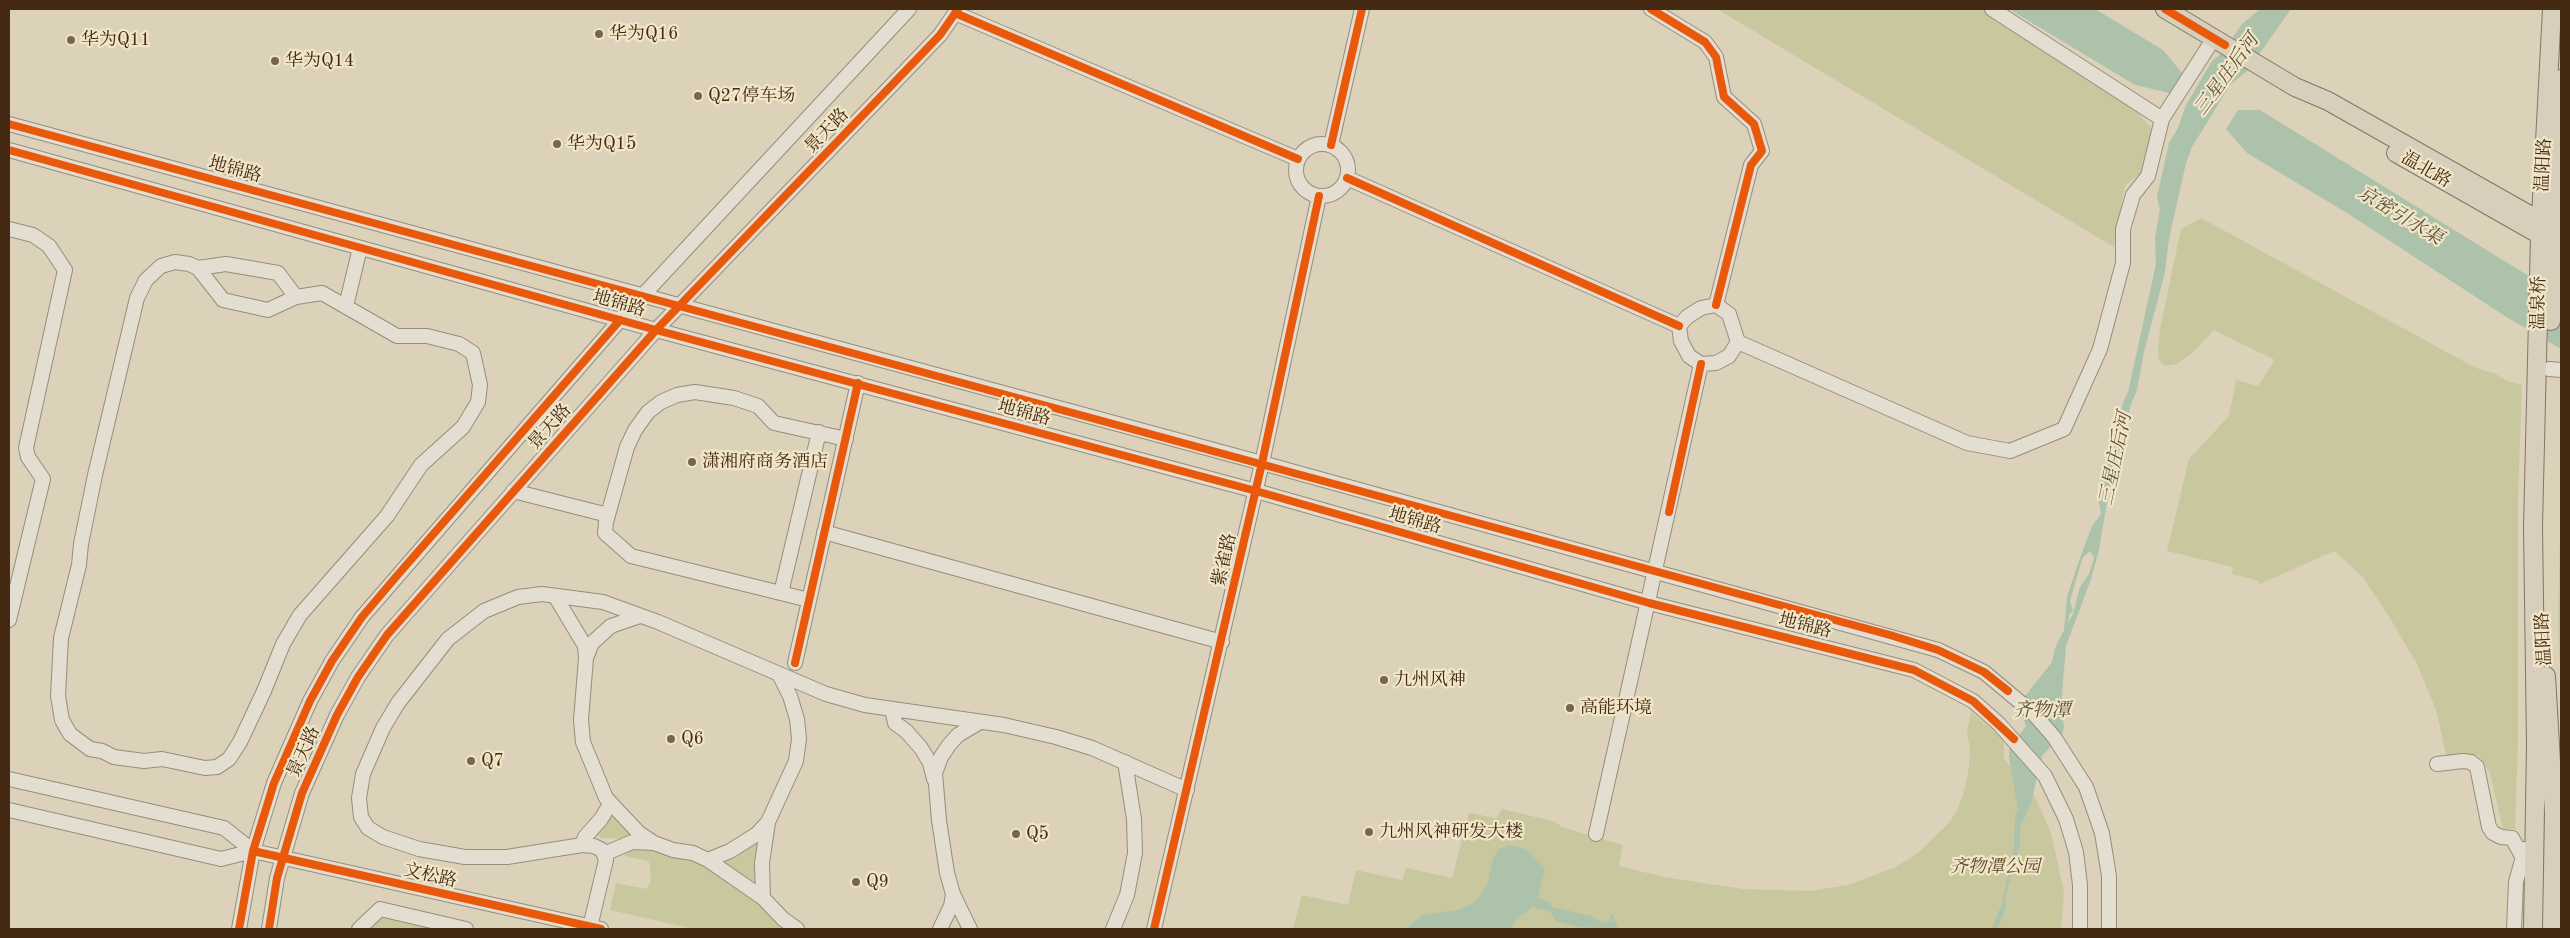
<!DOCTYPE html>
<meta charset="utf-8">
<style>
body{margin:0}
#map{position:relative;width:2570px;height:938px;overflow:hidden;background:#dcd2b9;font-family:"Old Standard TT",serif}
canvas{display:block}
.frame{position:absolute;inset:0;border:10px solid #442913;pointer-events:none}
</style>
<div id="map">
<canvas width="2570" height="938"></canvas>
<div class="frame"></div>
</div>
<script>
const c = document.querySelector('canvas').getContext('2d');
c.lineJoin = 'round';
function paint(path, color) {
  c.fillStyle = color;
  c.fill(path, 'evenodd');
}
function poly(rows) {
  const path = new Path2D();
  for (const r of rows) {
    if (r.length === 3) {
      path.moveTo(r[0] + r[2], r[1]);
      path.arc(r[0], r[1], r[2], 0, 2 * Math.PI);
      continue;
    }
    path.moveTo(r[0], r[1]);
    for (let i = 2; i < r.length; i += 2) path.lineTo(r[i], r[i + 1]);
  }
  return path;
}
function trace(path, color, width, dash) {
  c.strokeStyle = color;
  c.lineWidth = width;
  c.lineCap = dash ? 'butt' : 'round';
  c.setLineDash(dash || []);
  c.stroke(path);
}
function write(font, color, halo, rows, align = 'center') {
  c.font = font + ' "Old Standard TT","Noto Serif SC",serif';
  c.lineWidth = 4.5;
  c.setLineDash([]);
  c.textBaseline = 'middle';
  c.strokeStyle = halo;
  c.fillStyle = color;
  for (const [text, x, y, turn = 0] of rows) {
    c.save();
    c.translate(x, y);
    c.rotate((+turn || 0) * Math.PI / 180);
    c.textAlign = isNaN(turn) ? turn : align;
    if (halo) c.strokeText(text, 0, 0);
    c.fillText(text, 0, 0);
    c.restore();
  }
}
paint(poly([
 [1717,9,1984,9,2136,111,2155,132,2144,171,2125,185,2114,247],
 [2201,218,2476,368,2494,373,2507,381,2522,385,2518,496,2518,741,2515,829,2503,829,2490,773,2478,755,2447,758,2436,710,2417,664,2390,618,2362,576,2334,551,2260,584,2257,580,2232,574,2233,567,2167,551,2189,459,2229,416,2236,380,2258,386,2275,360,2214,330,2193,352,2177,364,2165,366,2159,361,2158,348,2160,329,2181,229],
 [2560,533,2561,533,2561,690,2558,618],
 [1971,712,2004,740,2004,759,2036,799,2051,833,2064,892,2061,929,1293,929,1302,895,1348,905,1356,870,1402,880,1406,868,1452,878,1469,813,1496,818,1502,809,1556,822,1562,827,1623,845,1619,866,1664,877,1743,889,1810,891,1848,885,1896,867,1918,853,1948,824,1957,811,1965,788,1969,767,1970,748,1967,733],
 [611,813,634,834,629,839,601,838,596,835],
 [755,843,759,846,758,884,723,862,723,859],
 [631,847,651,848,700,862,757,899,787,929,694,929,610,910,616,883,646,889,651,882,650,865,648,861,624,856],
 [383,915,446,929,366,929]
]), '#c8c79e');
paint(poly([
 [2009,9,2095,9,2163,50,2183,74,2170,93,2135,85],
 [2260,9,2291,9,2248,70,2230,85,2192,147,2186,163,2169,239,2165,272,2144,352,2137,390,2131,404,2123,442,2111,478,2099,550,2091,579,2066,646,2061,706,2064,727,2062,734,2042,756,2031,803,2020,828,2020,844,2006,894,2005,910,1997,929,1992,929,2002,903,2010,866,2014,847,2015,819,2018,809,2009,758,2009,749,2026,726,2020,710,2021,701,2052,662,2055,648,2064,630,2067,597,2076,569,2092,526,2101,514,2098,497,2099,487,2111,457,2123,402,2128,392,2156,264,2155,237,2160,210,2157,197,2169,143,2178,128,2186,105,2212,61,2222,53,2242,24],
 [2090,551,2094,558,2089,574,2080,587,2073,614,2068,623,2069,615,2073,611,2070,601,2078,573,2083,557],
 [2238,110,2260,110,2561,296,2561,349,2508,318,2347,213,2247,153,2226,129],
 [1509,845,1526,849,1545,868,1538,898,1549,902,1552,907,1591,916,1603,923,1612,921,1610,916,1613,914,1618,929,1579,927,1559,922,1555,920,1550,911,1532,907,1514,921,1512,929,1409,929,1410,925,1423,915,1455,911,1472,904,1480,897,1488,882,1493,858,1499,849]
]), '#acc2aa');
trace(poly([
 [2110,485,2114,469]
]), '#acc2aa', 3);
const minor = poly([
 [1651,9,1705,42,1716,57,1724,97,1754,124,1762,151,1751,165,1716,305],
 [1992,9,2162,119],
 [955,13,1298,159],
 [9,124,1262,463,1938,650,1984,672,2033,713,2054,737,2086,787,2102,833,2109,876,2109,929],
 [1322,170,26],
 [1331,145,1362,9],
 [9,150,656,330,1256,491,1649,603,1914,670,1973,701,1999,724,2045,776,2066,819,2076,852,2080,885,2080,929],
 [1347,178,1679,326],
 [9,229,33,235,49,246,65,270,26,448,28,457,43,479,9,620],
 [175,262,189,264,198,268,226,264,278,273,296,297,322,293,397,336,427,336,459,344,473,353,480,385,478,402,463,427,421,465,387,516,300,615,283,644,264,691,240,742,229,759,217,767,205,768,162,759,144,761,114,757,102,751,90,749,70,734,62,720,58,696,61,638,79,565,81,544,95,475,137,298,146,280,161,266,175,262],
 [198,268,223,300,268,310,296,297],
 [1716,305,1729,314,1738,342,1729,356,1716,363,1701,364,1689,356,1681,341,1679,326,1687,317,1701,308,1716,305],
 [346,306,360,248],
 [1738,342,1967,443,2010,451,2064,429,2100,349,2123,263,2123,229,2133,195,2148,176,2162,119,2214,38],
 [2549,369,2561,370],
 [513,491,608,515],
 [824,532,1222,642],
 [781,593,819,432],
 [555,596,585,646,586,658],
 [809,600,631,556,605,533,606,522,627,447,635,430,648,412,661,402,677,395,695,392,734,398,758,406,774,423,846,439],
 [640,616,611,626,592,643,586,658,581,720,583,742,606,798,639,833,654,843],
 [795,663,858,383],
 [892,709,895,723,906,731,921,748,930,763,934,779],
 [2437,764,2463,761,2471,762,2477,767,2489,827,2493,833,2501,837,2512,838,2522,856],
 [9,779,224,828,253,851,601,929],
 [9,810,221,859,253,851],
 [1596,834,1701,364],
 [582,845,585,837,601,819,610,804],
 [604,854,632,842,654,843,673,850,693,853,708,860,763,898,783,919,797,929],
 [708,860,730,851,757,834,768,822,796,761,799,739,797,719,790,696,779,674],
 [763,898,762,863,768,822],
 [590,927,606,860,602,850,594,846,582,845,507,857,465,857,419,849,383,837,368,828,361,817,359,798,363,774,383,728,398,703,448,639,484,611,518,597,542,594,603,602,658,622,826,694,865,705,1004,725,1056,737,1092,748,1187,790],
 [239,929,253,851,274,783,310,701,332,661,362,617,620,320,909,9],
 [269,929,277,878,302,793,337,715,358,677,387,635,656,330,940,35,958,9],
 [359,929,380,909,466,929],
 [940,929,951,906,953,894],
 [970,929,953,894,947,873,939,820,935,773,941,757,949,745,958,735,980,722],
 [1113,929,1127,895,1135,853,1134,819,1125,762],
 [1154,929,1262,463,1319,196],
 [2514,929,2516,882,2525,849]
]);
const major = poly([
 [2165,9,2295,87,2328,101,2549,226],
 [2396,153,2549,240],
 [2551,321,2561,79],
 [2546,676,2554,813,2552,929],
 [2533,929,2536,745,2533,526,2540,236,2552,9]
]);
trace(minor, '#968d7c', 16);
trace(major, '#807666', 20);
trace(minor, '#e3ded1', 14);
trace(major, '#d7cfbc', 18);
trace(poly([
 [1651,9,1705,42,1716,57,1724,97,1754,124,1762,151,1751,165,1716,305],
 [2165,9,2225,45],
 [955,13,1298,159],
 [9,124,1890,635,1938,650,1984,672,2008,691],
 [1331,145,1362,9],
 [9,150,656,330,1256,491,1649,603,1914,670,1973,701,2014,739],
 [1347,178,1679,326],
 [1669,512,1701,364],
 [795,663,858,383],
 [253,851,601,929],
 [239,929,253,851,274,783,310,701,332,661,362,617,395,578,620,320],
 [269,929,277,878,302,793,337,715,358,677,387,635,656,330,940,35,958,9],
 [1154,929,1262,463,1319,196]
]), '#e8590c', 8);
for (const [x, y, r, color] of [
 [599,34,5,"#79644d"],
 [71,40,5,"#79644d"],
 [275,61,5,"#79644d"],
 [698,96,5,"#79644d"],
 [557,144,5,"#79644d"],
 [692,462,5,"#79644d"],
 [1384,680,5,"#79644d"],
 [1570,708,5,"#79644d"],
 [671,739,5,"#79644d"],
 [471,761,5,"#79644d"],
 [1369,832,5,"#79644d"],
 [1016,834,5,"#79644d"],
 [856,882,5,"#79644d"]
]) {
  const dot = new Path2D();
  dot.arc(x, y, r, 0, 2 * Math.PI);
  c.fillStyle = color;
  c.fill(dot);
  trace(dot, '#f1e6c8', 2);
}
write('18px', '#442913', '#f1e6c8', [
 ["华为Q16",609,34],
 ["华为Q11",81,40],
 ["华为Q14",285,61],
 ["Q27停车场",708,96],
 ["华为Q15",567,144],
 ["潇湘府商务酒店",702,462],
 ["九州风神",1394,680],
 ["高能环境",1580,708],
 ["Q6",681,739],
 ["Q7",481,761],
 ["九州风神研发大楼",1379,832],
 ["Q5",1026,834],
 ["Q9",866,882]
], 'left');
write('18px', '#442913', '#f1e6c8', [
 ["景天路",827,131,-46],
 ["温阳路",2544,165,-87],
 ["地锦路",235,170,15],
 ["温北路",2426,170,30],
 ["温泉桥",2539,303,-89],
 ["地锦路",619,304,16],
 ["地锦路",1024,413,15],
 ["景天路",550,427,-48],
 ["地锦路",1415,521,16],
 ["紫雀路",1225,560,-77],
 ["地锦路",1805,626,14],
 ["温阳路",2544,639,-93],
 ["景天路",304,752,-66],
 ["文松路",430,876,13]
]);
write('italic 18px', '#5b472a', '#f1e6c8', [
 ["齐物潭公园",1995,867]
]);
write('italic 19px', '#594e37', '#f1e6c8', [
 ["三星庄后河",2227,75,-54],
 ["京密引水渠",2400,216,31],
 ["三星庄后河",2116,459,-78],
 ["齐物潭",2042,711]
]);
</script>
